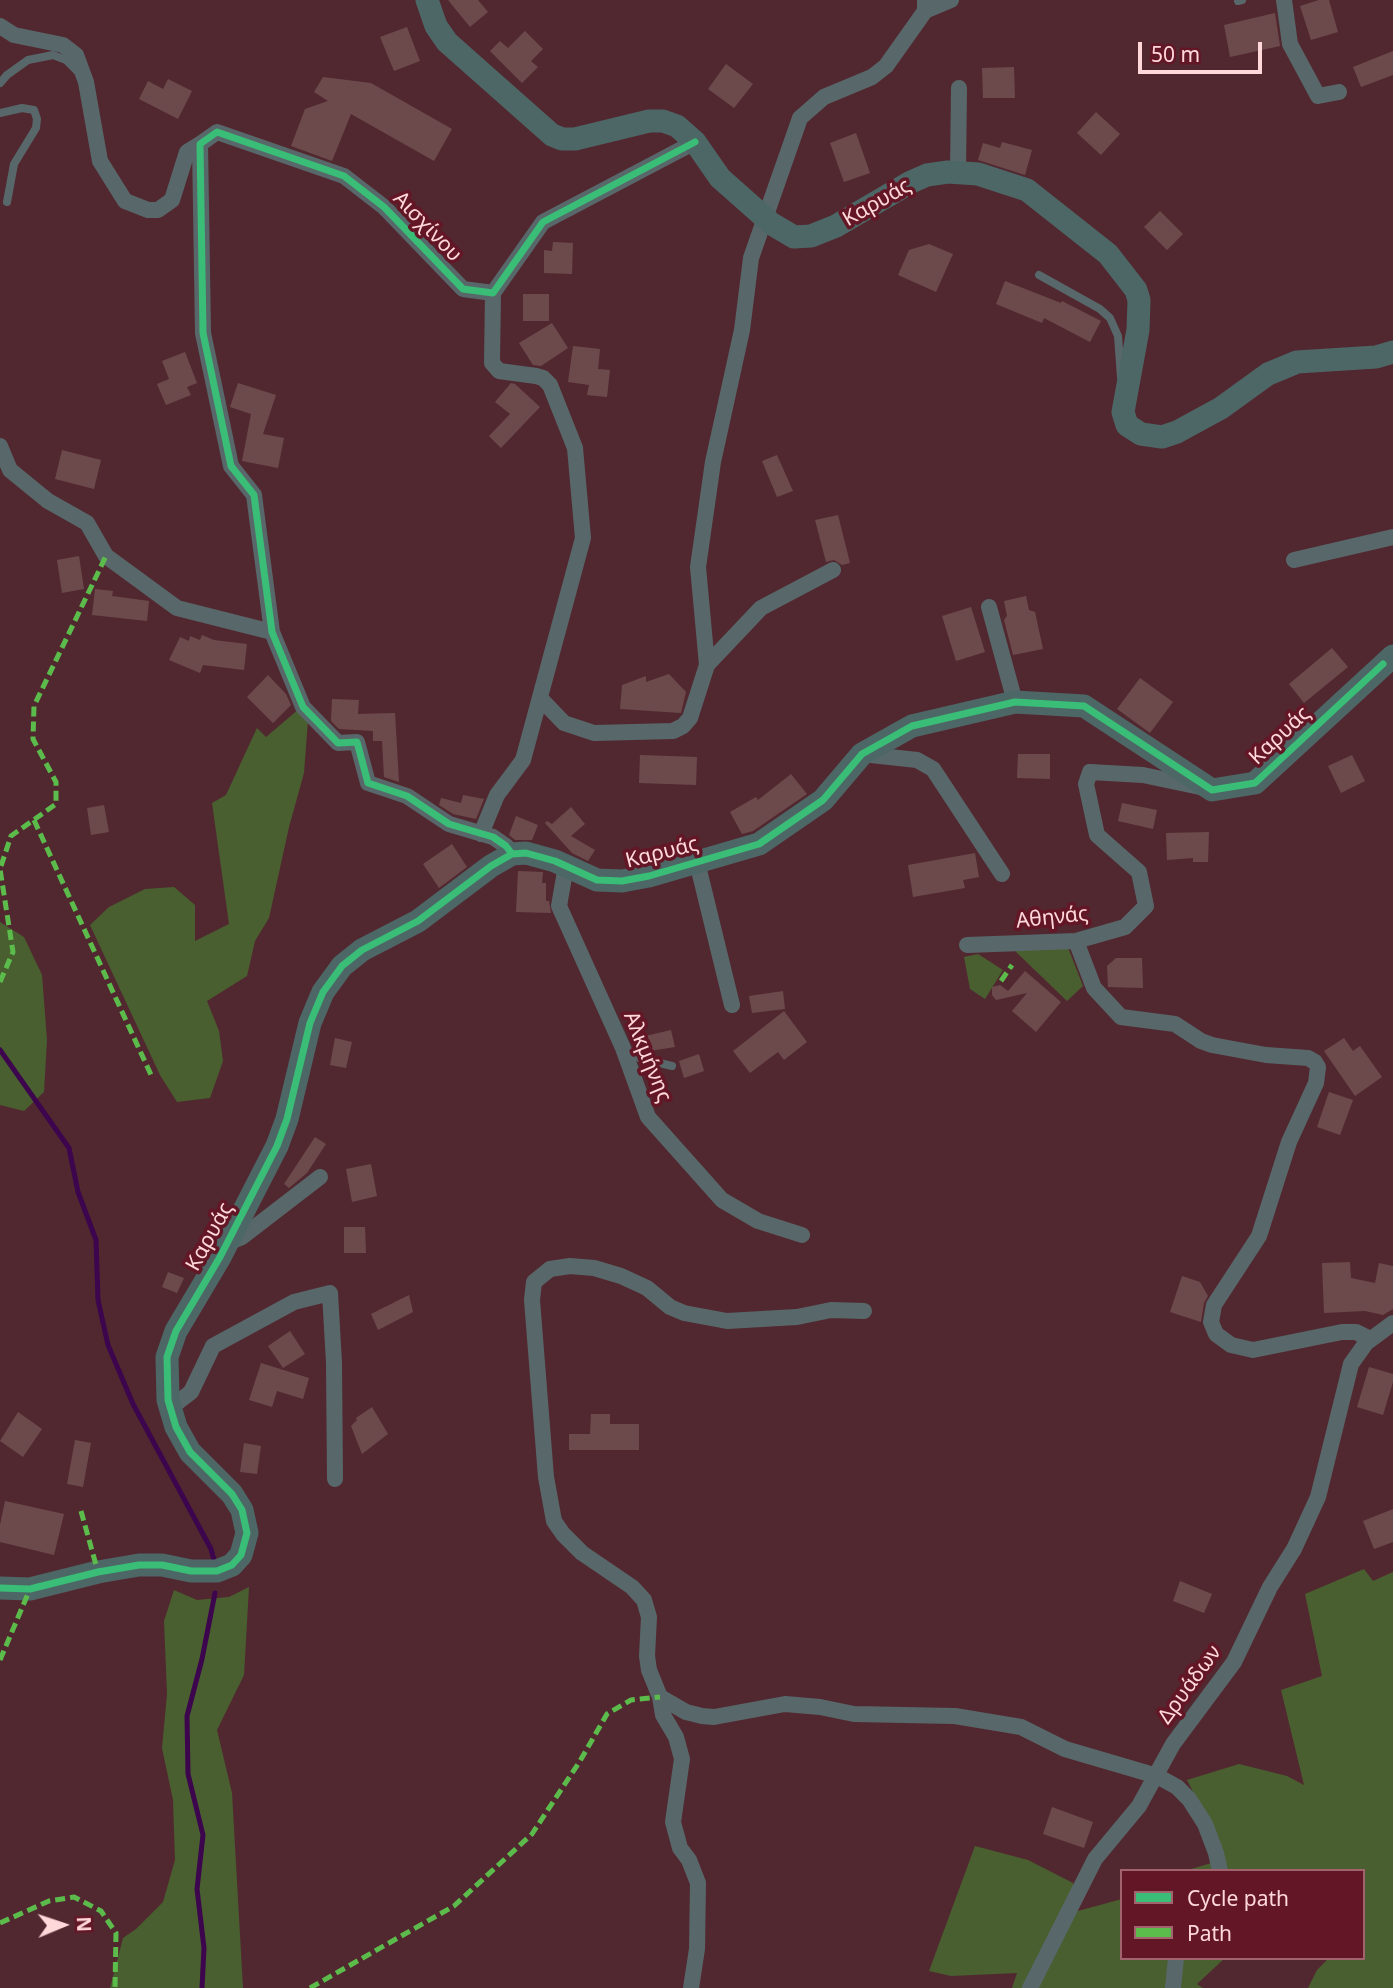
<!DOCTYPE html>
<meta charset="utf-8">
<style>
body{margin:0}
#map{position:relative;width:1393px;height:1988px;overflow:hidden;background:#522830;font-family:"Noto Sans",sans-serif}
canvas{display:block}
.legend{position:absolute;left:1120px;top:1869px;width:245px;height:91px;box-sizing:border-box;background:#631626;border:2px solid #a1646e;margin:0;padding:9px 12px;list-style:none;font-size:21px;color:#ffd8da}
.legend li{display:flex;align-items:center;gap:14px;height:35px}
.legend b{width:35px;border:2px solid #a1646e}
.north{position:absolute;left:28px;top:1890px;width:70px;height:70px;-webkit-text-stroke:5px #631626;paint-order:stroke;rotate:88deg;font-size:19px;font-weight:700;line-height:28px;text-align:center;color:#ffd8da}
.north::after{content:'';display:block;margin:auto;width:24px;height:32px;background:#ffd8da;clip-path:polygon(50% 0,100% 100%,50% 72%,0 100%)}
.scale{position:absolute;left:1138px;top:42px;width:124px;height:32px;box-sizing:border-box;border:4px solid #ffd8da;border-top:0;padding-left:9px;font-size:21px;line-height:24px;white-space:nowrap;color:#ffd8da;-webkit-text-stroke:5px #631626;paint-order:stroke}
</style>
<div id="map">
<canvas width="1393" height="1988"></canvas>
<ul class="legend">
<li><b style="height:9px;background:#3abd76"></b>Cycle path</li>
<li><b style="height:9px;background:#5cbc4b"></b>Path</li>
</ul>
<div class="north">N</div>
<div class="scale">50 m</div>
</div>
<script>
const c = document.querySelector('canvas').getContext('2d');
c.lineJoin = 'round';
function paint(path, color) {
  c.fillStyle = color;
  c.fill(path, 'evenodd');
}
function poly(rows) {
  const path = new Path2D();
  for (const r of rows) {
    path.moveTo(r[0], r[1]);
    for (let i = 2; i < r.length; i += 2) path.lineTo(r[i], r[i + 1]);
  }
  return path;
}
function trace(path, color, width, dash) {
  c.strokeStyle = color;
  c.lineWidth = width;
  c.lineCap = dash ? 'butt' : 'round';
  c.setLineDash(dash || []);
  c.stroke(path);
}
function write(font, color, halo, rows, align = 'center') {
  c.font = font + ' "Noto Sans",sans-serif';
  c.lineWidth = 7;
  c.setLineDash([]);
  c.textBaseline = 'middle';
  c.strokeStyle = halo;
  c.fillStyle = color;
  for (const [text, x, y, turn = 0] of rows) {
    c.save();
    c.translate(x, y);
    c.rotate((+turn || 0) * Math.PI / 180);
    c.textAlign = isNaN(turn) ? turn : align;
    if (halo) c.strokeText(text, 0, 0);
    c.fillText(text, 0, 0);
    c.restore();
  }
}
paint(poly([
 [299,709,308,720,304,773,289,827,269,918,255,941,247,976,207,1001,219,1031,223,1061,210,1098,177,1102,160,1075,90,925,109,907,145,889,174,887,195,905,195,941,229,924,212,803,226,795,257,728,266,737],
 [0,922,24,937,42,975,47,1040,44,1092,24,1111,0,1105],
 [1067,945,1083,986,1067,1001,1014,950],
 [978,954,1003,970,985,999,970,989,964,957],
 [1364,1569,1373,1581,1393,1572,1393,1988,1308,1988,1317,1970,1329,1958,1363,1958,1363,1871,1184,1871,1222,1860,1215,1834,1187,1780,1239,1764,1287,1776,1304,1785,1281,1690,1322,1676,1305,1594],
 [249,1587,244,1675,217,1730,232,1793,243,1988,110,1988,123,1938,136,1929,163,1902,175,1860,173,1800,162,1748,167,1694,164,1621,174,1590,197,1600,229,1597],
 [975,1846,1028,1860,1073,1883,1074,1912,1122,1899,1122,1958,1225,1958,1197,1984,1203,1988,1012,1988,1017,1973,951,1976,929,1971]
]), '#495f30');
trace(poly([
 [0,1050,69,1148,78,1192,96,1240,98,1300,108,1345,133,1404,211,1549,215,1564],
 [202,1988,204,1948,197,1889,203,1835,188,1774,187,1716,202,1659,215,1593]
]), '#3c054d', 5);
paint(poly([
 [448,0,478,0,488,12,470,27],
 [1319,0,1329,0,1338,32,1311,40,1300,6],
 [1275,13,1280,46,1230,57,1224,25],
 [407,27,420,61,394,71,380,37],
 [525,31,543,49,531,61,538,67,522,83,490,51,500,41,508,48],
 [1393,51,1393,75,1361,87,1353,67],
 [726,64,753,84,734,108,708,89],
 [1014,67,1015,98,983,98,982,68],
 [323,77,371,83,452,129,434,161,351,114,332,161,291,146,305,109,328,101,314,92],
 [168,79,192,91,178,119,139,99,148,81,163,89],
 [1096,112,1120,134,1101,155,1077,133],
 [856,133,870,173,844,182,830,143],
 [1002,142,1032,150,1025,175,978,160,983,143,1000,148],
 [1160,211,1183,234,1167,250,1144,227],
 [553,242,573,243,572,274,544,273,544,250,552,251],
 [929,244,953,254,936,292,898,275,909,250],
 [1005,281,1061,303,1062,301,1101,321,1090,342,1044,318,1042,323,996,304],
 [523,294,549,294,549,321,523,321],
 [552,323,568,348,541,366,533,365,519,343],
 [573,346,600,349,598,369,610,370,607,397,587,395,589,385,568,382],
 [185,352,197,383,187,387,191,395,166,405,157,384,169,379,162,361],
 [238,383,276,395,263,434,284,438,278,468,242,461,251,414,230,407],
 [511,383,515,384,540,407,501,448,489,436,510,414,495,402],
 [62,450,101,460,94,489,55,479],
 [777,455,793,491,777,497,762,461],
 [838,515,850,563,842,565,834,560,826,562,815,520],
 [79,556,84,589,62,593,57,560],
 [95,589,113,591,112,596,149,601,147,621,92,615],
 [1026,596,1029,610,1035,612,1043,649,1013,655,1004,620,1007,616,1004,601],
 [971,607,985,652,956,661,942,616],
 [202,635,214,640,247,644,244,670,203,665,200,673,169,660,180,637,189,641,190,636,200,640],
 [1332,648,1348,667,1304,703,1289,684],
 [669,674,686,692,681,713,620,709,622,685,646,676,646,682],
 [268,675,286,694,291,705,273,723,247,697],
 [1140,678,1173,702,1150,733,1117,709],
 [332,699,359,700,358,714,395,713,399,782,384,777,382,741,373,741,373,731,339,729,331,721],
 [1018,754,1050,754,1050,779,1017,778],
 [640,755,697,757,696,785,639,783],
 [1352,755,1365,781,1341,793,1328,766],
 [791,774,807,794,753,831,742,834,730,812,756,797,758,800],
 [463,795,484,799,476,819,453,814,439,805,441,798,461,803],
 [1122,803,1157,810,1153,829,1118,821],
 [104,805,109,832,91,835,87,808],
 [571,807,585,824,571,836,595,850,588,861,572,853,545,823,547,821,552,824],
 [516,816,538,825,532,840,515,840,509,835],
 [1209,832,1208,862,1193,862,1193,858,1167,860,1166,833],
 [452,844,467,867,439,888,423,864],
 [975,853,979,877,963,880,965,888,913,897,908,865],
 [518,871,543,872,542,883,546,883,546,901,549,901,551,913,516,912],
 [1116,958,1142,958,1143,988,1108,987,1107,966],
 [1025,971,1061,1002,1036,1032,1012,1011,1027,993,996,1000,992,995,992,987,1000,985,1008,991],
 [783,991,785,1009,752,1013,749,996],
 [784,1011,807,1042,784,1060,778,1052,750,1073,733,1051],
 [671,1030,675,1047,644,1052,641,1037],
 [335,1038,352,1042,346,1068,330,1065],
 [1344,1038,1353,1051,1360,1046,1382,1077,1355,1096,1324,1051],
 [699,1054,704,1071,684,1078,679,1061],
 [1329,1092,1353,1100,1340,1135,1317,1127],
 [315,1137,326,1144,307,1173,289,1188,284,1184],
 [371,1164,377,1196,352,1202,346,1169],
 [344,1227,365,1227,366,1253,344,1253],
 [1350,1262,1351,1278,1375,1283,1379,1263,1393,1266,1393,1309,1383,1315,1365,1311,1324,1313,1322,1263],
 [168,1272,184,1278,177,1293,162,1287],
 [1182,1276,1200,1282,1208,1296,1204,1303,1201,1322,1170,1312],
 [409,1295,413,1312,378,1330,371,1314],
 [290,1331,305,1354,283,1368,268,1346],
 [261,1363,309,1378,303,1399,277,1391,272,1407,249,1400],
 [1369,1367,1393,1374,1393,1382,1383,1415,1357,1407],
 [372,1407,388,1434,362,1454,351,1426,357,1420,356,1418],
 [18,1412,42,1429,23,1457,0,1441],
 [591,1414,610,1414,610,1424,639,1424,639,1450,569,1450,569,1434,590,1434],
 [75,1440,91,1443,83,1487,67,1484],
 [244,1443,261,1446,257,1474,240,1472],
 [5,1501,64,1514,54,1555,0,1542,0,1525],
 [1393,1509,1393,1542,1374,1549,1363,1521],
 [1180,1581,1212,1594,1204,1613,1173,1601],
 [1052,1807,1093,1822,1084,1848,1043,1834]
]), '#6c4a4b');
trace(poly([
 [1238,1,1242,0],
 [0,83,7,75,28,60,53,55,66,60,77,71],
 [0,113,22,108,34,110,37,119,36,128,14,164,7,202],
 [1039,275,1100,309,1110,318,1118,336,1121,377],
 [626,1049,639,1058,672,1066]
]), '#58686a', 8);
trace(poly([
 [1284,0,1290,44,1318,96,1339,92],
 [925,11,951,0],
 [0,26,14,35,63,45,76,55,86,82,100,161,125,201,148,210,158,210,172,200,187,152,200,144],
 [958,172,959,88],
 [0,446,10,470,48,501,87,523,106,556,177,608,272,632],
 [1294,560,1393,537],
 [989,607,1015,702],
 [707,665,761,608,833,570],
 [540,698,564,723,594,733,673,731,683,726,690,718,707,665,698,567,713,462,742,330,751,258,800,118,824,97,872,77,886,66,925,11,925,0],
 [862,754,917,760,933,769,1002,874],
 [481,834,497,795,523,760,583,538,575,448,550,385,543,378,536,376,499,371,492,363,493,293],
 [512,854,506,846,493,837,449,824,407,796,368,783,357,742,338,743,303,707,272,632,254,495,231,466,203,333,200,144,217,132,344,176,384,207,463,289,493,293,543,222,695,142],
 [697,862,732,1005],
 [566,866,559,906,623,1048,648,1117,722,1200,758,1221,802,1235],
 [1076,941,1094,988,1121,1017,1175,1024,1201,1041,1212,1045,1266,1055,1308,1058,1315,1062,1318,1067,1316,1083,1289,1142,1259,1236,1214,1305,1211,1322,1216,1334,1231,1345,1253,1350,1342,1332,1356,1332,1370,1339],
 [967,945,1076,941,1125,927,1146,906,1139,872,1097,835,1086,784,1090,772,1143,775,1200,787],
 [227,1243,242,1237,320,1177],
 [169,1409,191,1392,213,1346,294,1302,330,1293,334,1363,335,1479],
 [660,1697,686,1712,702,1716,714,1717,785,1704,820,1707,854,1714,955,1716,1021,1727,1065,1749,1157,1776,1177,1787,1189,1799,1205,1824,1216,1853,1220,1871],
 [691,1988,697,1949,698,1883,689,1860,680,1848,673,1822,682,1759,676,1737,663,1715,660,1697,649,1670,647,1656,649,1617,644,1600,632,1587,582,1553,563,1534,554,1521,546,1477,532,1300,534,1282,550,1269,570,1266,594,1268,621,1276,647,1288,670,1307,684,1313,727,1321,797,1317,831,1310,864,1311],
 [1030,1988,1095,1859,1139,1806,1173,1744,1234,1662,1270,1587,1294,1549,1318,1497,1351,1364,1366,1343,1393,1323],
 [1173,1988,1176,1958]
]), '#58686a', 16);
trace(poly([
 [427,0,436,26,447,42,552,135,562,139,575,139,649,121,663,121,677,126,695,142,720,178,772,224,794,237,811,236,836,226,911,182,927,175,948,172,978,174,1027,190,1108,254,1136,290,1139,300,1138,330,1123,412,1127,425,1141,434,1162,437,1177,432,1221,408,1268,374,1297,362,1376,357,1393,352],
 [0,1588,30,1589,98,1572,139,1565,162,1565,191,1571,217,1571,232,1565,241,1555,247,1533,242,1510,232,1494,190,1452,176,1427,168,1400,167,1357,176,1331,220,1257,277,1146,287,1119,310,1023,323,992,342,966,362,950,418,921,491,866,512,854,526,853,555,861,597,880,622,881,649,876,759,844,823,800,862,754,912,726,1015,702,1084,706,1212,790,1255,783,1393,656]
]), '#4d6767', 23);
trace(poly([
 [34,820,152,1077],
 [1001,981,1012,965],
 [0,982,13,952,0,869,11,836,56,804,56,782,33,739,34,706,106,556],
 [81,1511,98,1572],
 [0,1660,30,1589],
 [0,1923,49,1901,74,1897,101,1911,116,1933,115,1988],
 [310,1988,454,1906,532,1834,580,1761,607,1714,631,1700,660,1697]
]), '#5cbc4b', 5, [10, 5]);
trace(poly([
 [512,854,506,846,493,837,449,824,407,796,368,783,357,742,338,743,303,707,272,632,254,495,231,466,203,333,200,144,217,132,344,176,384,207,463,289,493,293,543,222,695,142],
 [0,1588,30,1589,98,1572,139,1565,162,1565,191,1571,217,1571,232,1565,241,1555,247,1533,242,1510,232,1494,190,1452,176,1427,168,1400,167,1357,176,1331,220,1257,277,1146,287,1119,310,1023,323,992,342,966,362,950,418,921,491,866,512,854,526,853,555,861,597,880,622,881,649,876,759,844,823,800,862,754,912,726,1015,702,1084,706,1212,790,1255,783,1383,664]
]), '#3abd76', 7);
write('21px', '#ffd8da', '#631626', [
 ["Καρυάς",877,203,-30],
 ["Αισχίνου",427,227,46],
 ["Καρυάς",1280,736,-43],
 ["Καρυάς",662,853,-14],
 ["Αθηνάς",1052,918,-6],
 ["Αλκμήνης",647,1057,68],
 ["Καρυάς",210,1237,-61],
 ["Δρυάδων",1190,1685,-54]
]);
</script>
